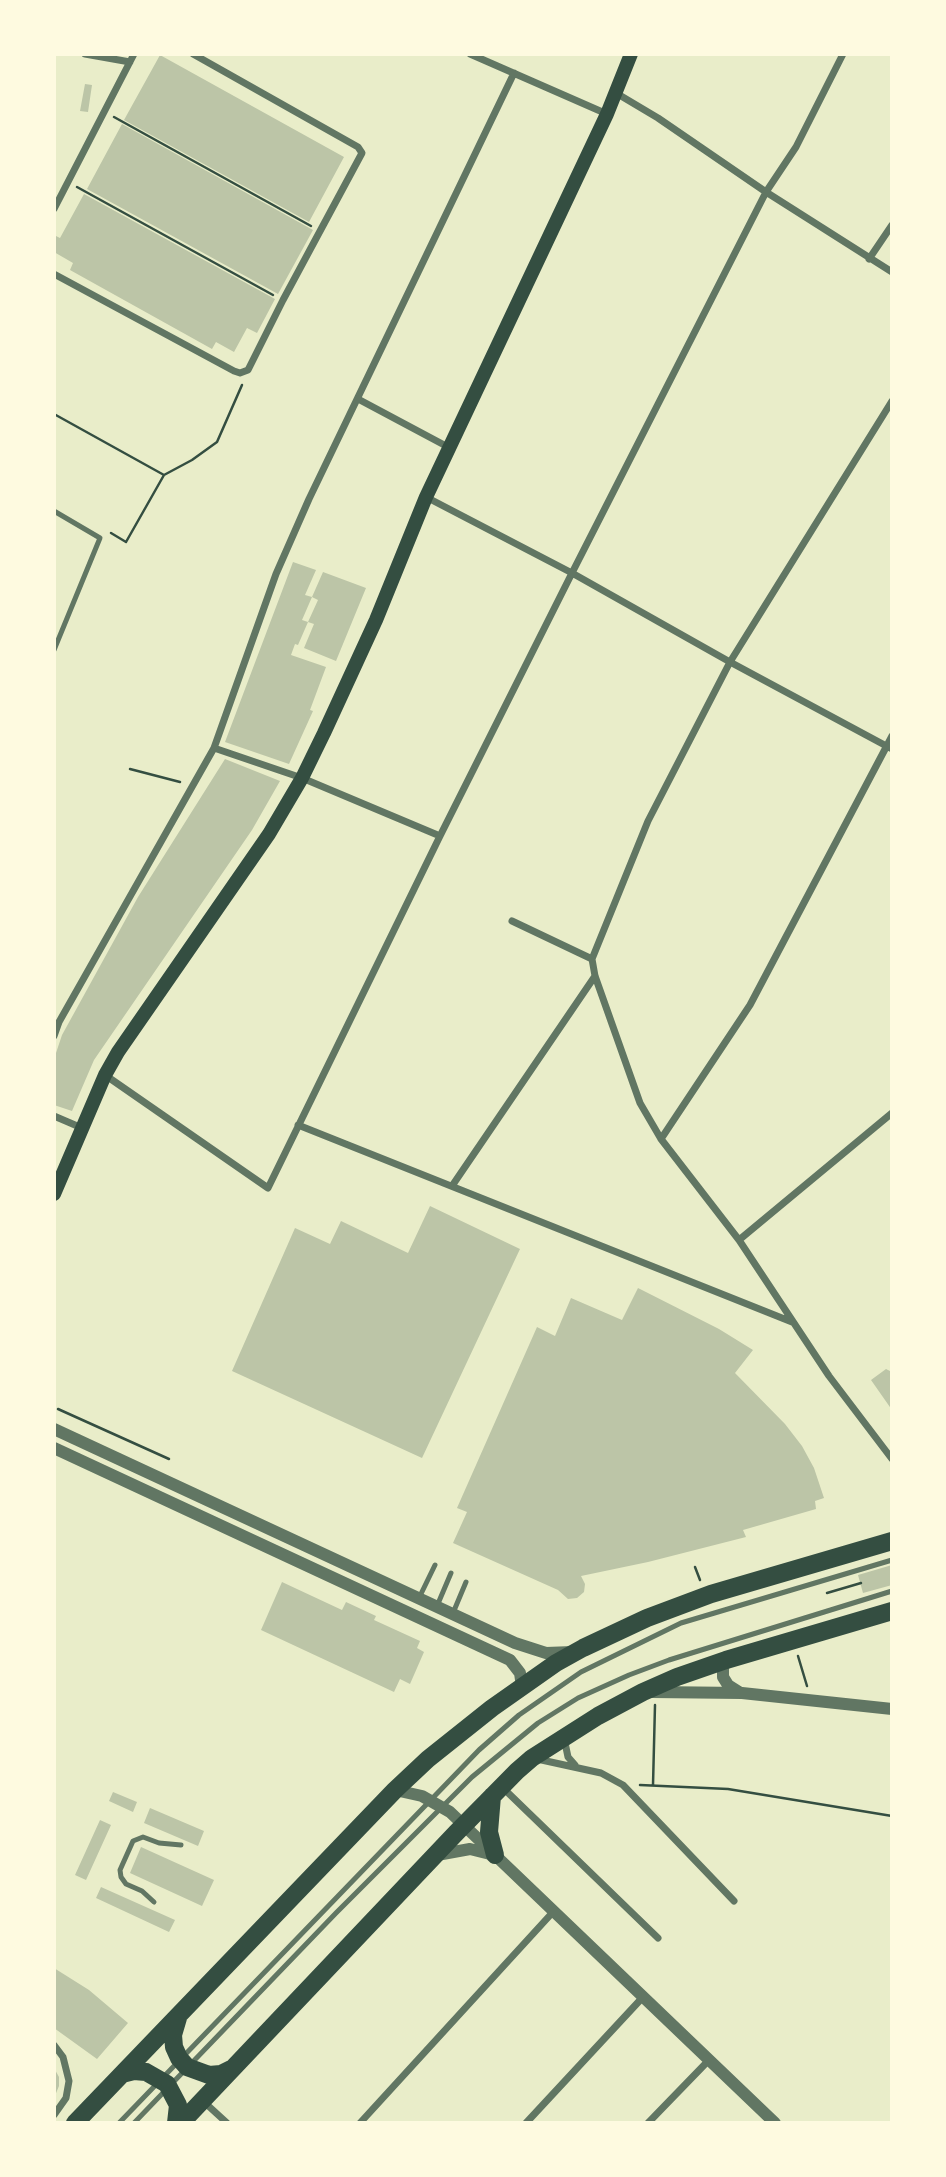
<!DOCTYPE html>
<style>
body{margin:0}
#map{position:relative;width:946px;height:2177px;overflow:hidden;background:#e9edc9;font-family:"Source Sans 3",sans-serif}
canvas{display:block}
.frame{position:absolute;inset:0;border:56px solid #fefae0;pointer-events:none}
</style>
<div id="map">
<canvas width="946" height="2177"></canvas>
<div class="frame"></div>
</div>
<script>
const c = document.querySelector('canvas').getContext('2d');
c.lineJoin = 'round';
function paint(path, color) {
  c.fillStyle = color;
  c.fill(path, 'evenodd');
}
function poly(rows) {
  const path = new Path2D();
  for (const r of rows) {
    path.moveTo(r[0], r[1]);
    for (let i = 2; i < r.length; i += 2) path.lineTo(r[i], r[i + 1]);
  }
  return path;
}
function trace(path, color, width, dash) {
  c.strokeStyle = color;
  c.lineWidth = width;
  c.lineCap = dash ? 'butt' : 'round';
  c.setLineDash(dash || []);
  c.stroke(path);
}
paint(poly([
 [160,55,344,157,309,222,124,120],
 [85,84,92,85,88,112,80,111],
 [122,124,313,230,278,294,87,189],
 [84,194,275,299,257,333,247,328,234,352,216,342,212,349,70,270,73,263,54,252,54,235,60,238],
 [293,562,316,570,305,595,312,597,323,572,366,588,336,661,304,648,314,624,308,622,318,600,312,597,302,620,308,622,298,645,295,644,291,655,326,667,310,710,313,711,289,764,225,742],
 [225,759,280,781,252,830,94,1060,72,1111,54,1105,54,1059,62,1035,138,897],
 [430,1206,520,1249,422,1458,232,1371,295,1228,330,1244,341,1221,408,1253],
 [638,1288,719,1329,753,1350,735,1373,785,1424,802,1446,814,1468,824,1498,815,1501,816,1509,743,1530,746,1537,648,1562,581,1576,585,1584,584,1592,577,1598,568,1599,558,1590,453,1543,467,1512,457,1508,537,1327,555,1336,571,1298,622,1320],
 [886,1369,892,1372,892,1410,871,1380],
 [892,1565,892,1585,863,1593,858,1575],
 [282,1582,342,1610,346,1602,376,1616,374,1620,420,1641,417,1648,424,1652,410,1684,400,1679,394,1692,261,1630],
 [113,1792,137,1802,133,1812,109,1801],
 [150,1808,204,1831,198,1846,144,1823],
 [100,1820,111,1825,86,1880,75,1875],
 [141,1847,214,1880,202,1906,130,1873],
 [101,1887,175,1920,169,1932,96,1898],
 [54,1968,89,1990,128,2023,97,2059,54,2028],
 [54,2068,59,2077,59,2086,54,2098]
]), '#bcc5a7');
trace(poly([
 [114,117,311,226],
 [77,187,273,295],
 [54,414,164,475],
 [111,533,126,542,164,475,192,460,217,442,242,385],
 [130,769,180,782],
 [58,1409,169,1459],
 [695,1567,700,1580],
 [827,1593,861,1583],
 [798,1656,807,1686],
 [640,1785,728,1789,892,1816],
 [653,1785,655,1705]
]), '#344e41', 2.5);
trace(poly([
 [54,511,100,538,54,650],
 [419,1598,435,1565],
 [437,1606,451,1573],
 [453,1613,466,1582],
 [154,1902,142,1891,126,1884,121,1877,120,1870,133,1841,143,1837,159,1843,181,1845],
 [119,2123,479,1750,519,1715,581,1672,681,1623,892,1560],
 [134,2123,336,1913,472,1777,538,1723,578,1698,629,1675,669,1660,892,1591]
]), '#617663', 5);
trace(poly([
 [85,54,130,62],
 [470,54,607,114],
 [616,93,658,118,766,192,892,272],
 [54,209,134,54],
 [869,259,892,225],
 [54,274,234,371,240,373,248,370,283,300,362,153,358,147,193,54],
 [358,399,448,447],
 [892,401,730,662,648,821,592,959,595,976,640,1103,661,1139,739,1240,829,1376,892,1459],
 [426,497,572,573,730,662,892,749],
 [214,748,302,778,440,836],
 [512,921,592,959],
 [54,1036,59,1022,214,748,276,574,309,499,514,73],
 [105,1075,268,1188,440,836,572,573,766,192,796,147,843,54],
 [54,1116,82,1128],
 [298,1125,792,1322],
 [661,1139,750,1005,892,736],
 [452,1186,595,976],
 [739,1240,892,1113],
 [564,1738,568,1757,575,1765],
 [537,1759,601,1773,623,1785,734,1901],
 [502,1787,658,1938],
 [54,2045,63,2057,69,2081,66,2098,54,2115],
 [203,2101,227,2123],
 [360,2123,553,1912],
 [526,2123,643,1997],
 [648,2123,709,2060]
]), '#617663', 7);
trace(poly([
 [54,1429,515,1643,546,1653,573,1652],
 [54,1448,510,1660,520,1673,522,1687],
 [726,1660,723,1668,723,1677,728,1685,739,1692],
 [652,1692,742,1693,892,1709],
 [395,1790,422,1796,450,1812,775,2123],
 [437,1855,470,1849,494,1855]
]), '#617663', 12);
trace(poly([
 [54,1194,105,1075,118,1052,269,834,302,778,324,733,376,620,426,497,607,114,631,54]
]), '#344e41', 14);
trace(poly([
 [492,1796,489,1832,495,1855],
 [178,2018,173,2035,174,2047,179,2058,187,2067,209,2075,221,2074,231,2069],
 [122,2074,134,2071,146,2072,167,2084,178,2105,176,2123],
 [75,2123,395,1790,428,1759,492,1708,556,1663,583,1648,647,1618,711,1594,892,1541],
 [181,2123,456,1833,517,1771,532,1758,598,1716,643,1692,677,1677,726,1660,892,1611]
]), '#344e41', 18);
</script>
